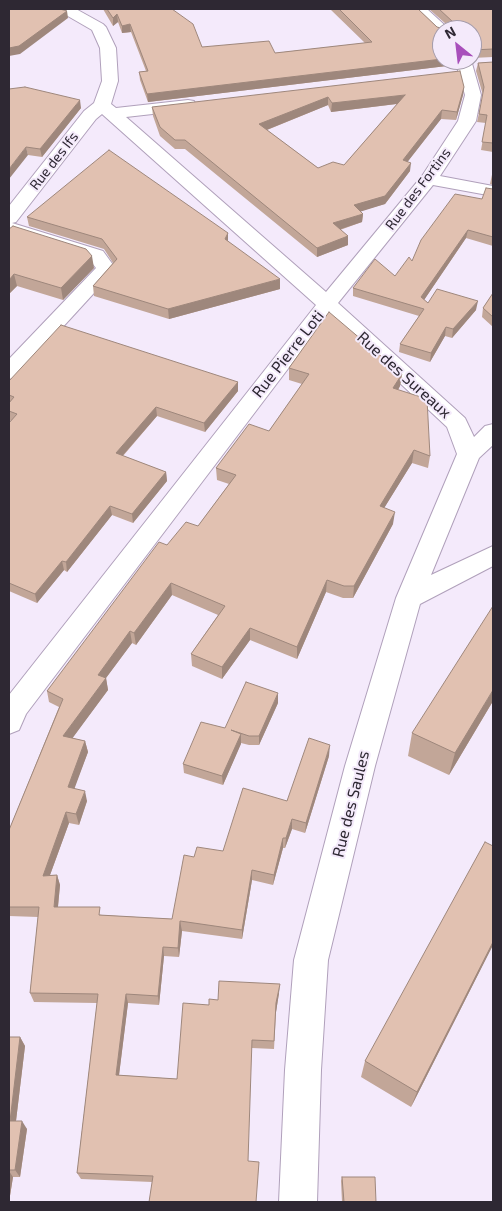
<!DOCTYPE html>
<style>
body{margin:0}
#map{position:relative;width:502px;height:1211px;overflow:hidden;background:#f4eafb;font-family:"Exo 2",sans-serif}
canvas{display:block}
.frame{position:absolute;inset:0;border:10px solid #2e2833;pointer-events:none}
.north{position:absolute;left:432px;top:20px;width:50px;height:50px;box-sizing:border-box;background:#f4eafb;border:1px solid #a59cab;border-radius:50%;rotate:331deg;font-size:14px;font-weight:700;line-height:20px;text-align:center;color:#2e2833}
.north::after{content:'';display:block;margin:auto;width:18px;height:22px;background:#a84fbb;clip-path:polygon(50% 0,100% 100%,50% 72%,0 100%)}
</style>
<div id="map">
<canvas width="502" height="1211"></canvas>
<div class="frame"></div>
<div class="north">N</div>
</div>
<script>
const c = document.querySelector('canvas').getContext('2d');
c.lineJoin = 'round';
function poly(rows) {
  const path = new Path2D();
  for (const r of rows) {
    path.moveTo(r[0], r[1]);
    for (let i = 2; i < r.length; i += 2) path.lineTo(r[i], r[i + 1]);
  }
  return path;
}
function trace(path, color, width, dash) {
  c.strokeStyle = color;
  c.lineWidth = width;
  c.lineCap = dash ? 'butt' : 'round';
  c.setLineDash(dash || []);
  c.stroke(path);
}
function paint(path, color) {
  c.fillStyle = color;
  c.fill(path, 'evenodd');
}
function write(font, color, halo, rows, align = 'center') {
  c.font = font + ' "Exo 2",sans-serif';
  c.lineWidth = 4;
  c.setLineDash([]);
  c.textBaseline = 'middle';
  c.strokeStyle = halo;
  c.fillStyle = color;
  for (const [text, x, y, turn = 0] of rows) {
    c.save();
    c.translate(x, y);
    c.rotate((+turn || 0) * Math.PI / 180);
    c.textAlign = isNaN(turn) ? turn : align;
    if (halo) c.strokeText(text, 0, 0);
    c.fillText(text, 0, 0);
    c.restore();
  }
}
const street = poly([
 [50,9,76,9,103,24,106,27,116,48,118,81,111,104,116,108,188,100,194,101,196,105,194,109,188,110,126,117,326,292,422,176,458,121,465,95,455,60,471,60,481,95,476,121,440,176,493,186,493,196,433,185,338,303,465,418,474,437,485,426,493,424,493,445,479,458,431,575,493,546,493,566,420,604,375,766,328,960,321,1070,317,1202,279,1202,285,1070,294,960,345,766,396,598,457,454,447,427,328,316,26,714,19,730,9,734,9,695,316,305,102,114,96,119,16,222,12,223,103,251,116,269,17,377,9,379,9,359,96,268,89,259,9,234,9,206,84,111,94,103,102,81,100,48,92,30,66,15,52,12,50,9],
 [412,9,427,9,450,30,442,30,442,35,437,33,412,9]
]);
trace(street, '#b0a0bb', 2);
paint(street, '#fff');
paint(poly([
 [103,9,172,9,202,47,275,53,365,43,330,9,418,9,437,27,444,29,446,24,429,9,493,9,493,57,472,58,472,30,442,60,455,60,455,65,148,102,140,80,139,72,146,71,131,32,122,33,118,22,113,26],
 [493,62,493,152,481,150,486,123,477,122,483,95,476,71,478,63],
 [464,87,463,95,456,120,441,119,407,162,410,171,385,204,360,211,363,214,362,222,340,230,348,236,348,245,317,257,185,149,175,149,160,136,153,116,152,107],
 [397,104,344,165,318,168,267,130,328,105,331,112],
 [9,89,81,108,42,157,28,155],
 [493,170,493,185,490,184],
 [493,189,493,246,466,238,424,300,428,303,476,310,452,338,445,336,430,362,399,352,400,344,419,316,353,296,353,288,395,276],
 [27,217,228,233,228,241,280,289,169,319,94,296,93,286,113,263,104,249,29,226],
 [9,229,94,268,63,300,17,286,9,294],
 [493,293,493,327,482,317,483,308],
 [289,368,402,374,400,386,398,390,430,456,428,468,412,463,384,508,393,524,353,598,343,598,326,592,297,659,250,640,222,679,192,666,191,654,218,615,172,595,136,645,132,643,106,678,108,690,72,738,85,741,88,752,74,788,87,801,79,825,69,823,50,875,57,875,60,885,58,907,102,915,172,919,194,857,223,851,287,801,329,756,305,833,292,829,285,848,283,848,273,885,252,880,242,939,182,931,179,957,164,956,159,1005,128,1003,119,1075,177,1079,209,1005,218,1000,279,993,276,1012,274,1049,252,1048,152,1182,81,1179,77,1173,97,1003,34,1002,30,993,38,917,9,916,9,830,59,707,49,702,47,691,167,545,198,526,229,484,217,480,216,468,269,431,302,384,289,380],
 [9,381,238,382,238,391,205,432,157,416,123,456,166,472,167,481,133,523,112,515,67,572,64,570,37,603,9,591,9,423,11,421,9,420],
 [493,701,449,775,408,756,412,733],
 [278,703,259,745,249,745,241,743,223,785,184,773,183,764,225,728],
 [493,846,493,945,411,1107,361,1077,365,1061],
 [9,1037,20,1037,25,1046,16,1121,27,1129,20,1177,13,1177,9,1202],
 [342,1177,376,1202,342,1202,341,1181]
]), '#c2a698');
paint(poly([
 [67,11,68,18,20,54,9,56,9,48],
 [117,14,118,22,113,26,113,18],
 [130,24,131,32,122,33,122,26],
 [442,59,442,60,455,60,455,65,148,102,147,94],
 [464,87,463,95,456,120,457,112],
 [405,95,404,103,331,112,332,103],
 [328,97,328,105,259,133,259,124],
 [80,100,81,108,42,157,40,149],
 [442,110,441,119,402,169,403,160],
 [26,147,28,155,9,179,9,169],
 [411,163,410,171,385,204,353,214,354,205],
 [363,214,362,222,332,232,333,223],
 [468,230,466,238,420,306,421,297],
 [228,233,228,243,225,239],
 [348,236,348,245,317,257,317,248],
 [92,256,94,268,63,300,61,288],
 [14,274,17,286,9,294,9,280],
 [280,279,280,289,169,319,168,309],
 [478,301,476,310,452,338,453,329],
 [446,327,445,336,430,362,431,353],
 [402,374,400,386,392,401,393,388],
 [238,382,238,391,205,432,204,423],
 [156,407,157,416,117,462,116,453],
 [414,450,412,463,378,518,380,506],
 [166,472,167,481,133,523,132,514],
 [110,506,112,515,67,572,66,562],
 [395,512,393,524,353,598,354,586],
 [62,561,64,570,37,603,35,594],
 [327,580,326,592,297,659,297,647],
 [171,583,172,595,136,645,134,633],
 [250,628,250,640,222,679,222,667],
 [130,631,132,643,100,686,98,675],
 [106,678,108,690,66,747,63,736],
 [493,690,493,701,449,775,455,753],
 [278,693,278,703,259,745,259,736],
 [241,734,241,744,223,785,222,776],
 [85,741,88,752,71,798,68,787],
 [330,745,329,756,305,833,306,823],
 [85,791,87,801,79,825,76,814],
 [66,812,69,823,46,886,43,876],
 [292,819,292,829,285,848,286,838],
 [283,838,283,848,273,885,274,875],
 [252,870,252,880,242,939,242,930],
 [57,875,60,885,57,916,54,907],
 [180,921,182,931,179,957,178,948],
 [493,942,493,945,411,1107,417,1092],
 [163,947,164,956,159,1005,158,996],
 [280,984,279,993,276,1012,276,1003],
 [126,994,128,1003,118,1083,116,1075],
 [20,1037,25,1046,15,1129,10,1121],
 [22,1121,27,1129,20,1177,15,1170],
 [9,1171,13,1177,9,1202]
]), '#9e877c');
const building = poly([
 [9,9,60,9,67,11,19,46,9,48,9,9],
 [107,9,172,9,193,24,202,47,269,41,275,53,372,42,339,9,418,9,437,27,444,29,445,24,453,22,439,9,493,9,493,49,472,50,472,30,442,30,442,59,147,94,139,72,148,71,130,24,122,26,117,14,113,18,107,9],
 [493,62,493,143,482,142,487,115,479,114,484,87,478,63,493,62],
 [460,71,464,87,457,112,442,110,403,160,411,163,385,196,354,205,363,214,333,223,348,236,317,248,185,140,175,140,160,127,152,107,460,71],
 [405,95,344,165,333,162,318,168,259,124,328,97,332,103,405,95],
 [25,87,80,100,40,149,26,147,9,169,9,89,25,87],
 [109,150,228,233,225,239,280,279,168,309,93,286,117,259,102,239,27,217,109,150],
 [486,188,493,189,493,237,468,230,421,297,428,303,437,289,478,301,453,329,446,327,431,353,400,344,424,309,353,288,375,259,395,276,409,257,412,261,421,240,455,194,482,199,486,188],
 [13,226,86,249,92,256,61,288,14,274,9,280,9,229,13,226],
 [493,293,493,317,483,308,493,293],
 [329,312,402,374,393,388,427,399,430,456,414,450,380,506,395,512,354,586,344,586,327,580,297,647,250,628,222,667,191,654,225,606,171,583,134,633,130,631,98,675,106,678,63,736,85,741,68,787,85,791,76,814,66,812,43,876,57,875,54,907,100,907,99,915,172,919,184,855,194,857,197,847,223,851,243,788,287,801,309,738,330,745,306,823,292,819,286,838,283,838,274,875,252,870,242,930,180,921,178,948,163,947,158,996,126,994,116,1075,177,1079,183,1003,209,1005,209,999,218,1000,219,981,280,984,276,1003,274,1041,252,1040,248,1161,259,1162,256,1202,149,1202,153,1176,77,1173,98,994,30,993,39,907,9,907,9,830,63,699,47,691,159,542,167,545,186,522,198,526,236,475,216,468,249,424,269,431,309,374,289,368,329,312],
 [61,325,238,382,204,423,156,407,116,453,166,472,132,514,110,506,66,562,62,561,35,594,9,583,9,423,17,414,9,411,9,403,14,397,9,395,9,381,61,325],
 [493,606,493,690,455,753,412,733,493,606],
 [246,682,278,693,259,736,249,736,231,730,241,734,222,776,183,764,201,722,225,728,246,682],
 [485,842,493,846,493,942,417,1092,365,1061,485,842],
 [9,1037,20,1037,10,1121,22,1121,15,1170,9,1170,9,1037],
 [342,1177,375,1177,376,1202,344,1202,342,1177]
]);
paint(building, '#e1c1b1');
trace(building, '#9e877c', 1);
write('14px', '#2e2833', '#f4eafb', [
 ["Rue des Ifs",54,161,-52],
 ["Rue des Fortins",418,189,-53]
]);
write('16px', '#2e2833', '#f4eafb', [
 ["Rue Pierre Loti",288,354,-52],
 ["Rue des Sureaux",404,375,42],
 ["Rue des Saules",351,804,-76]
]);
</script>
